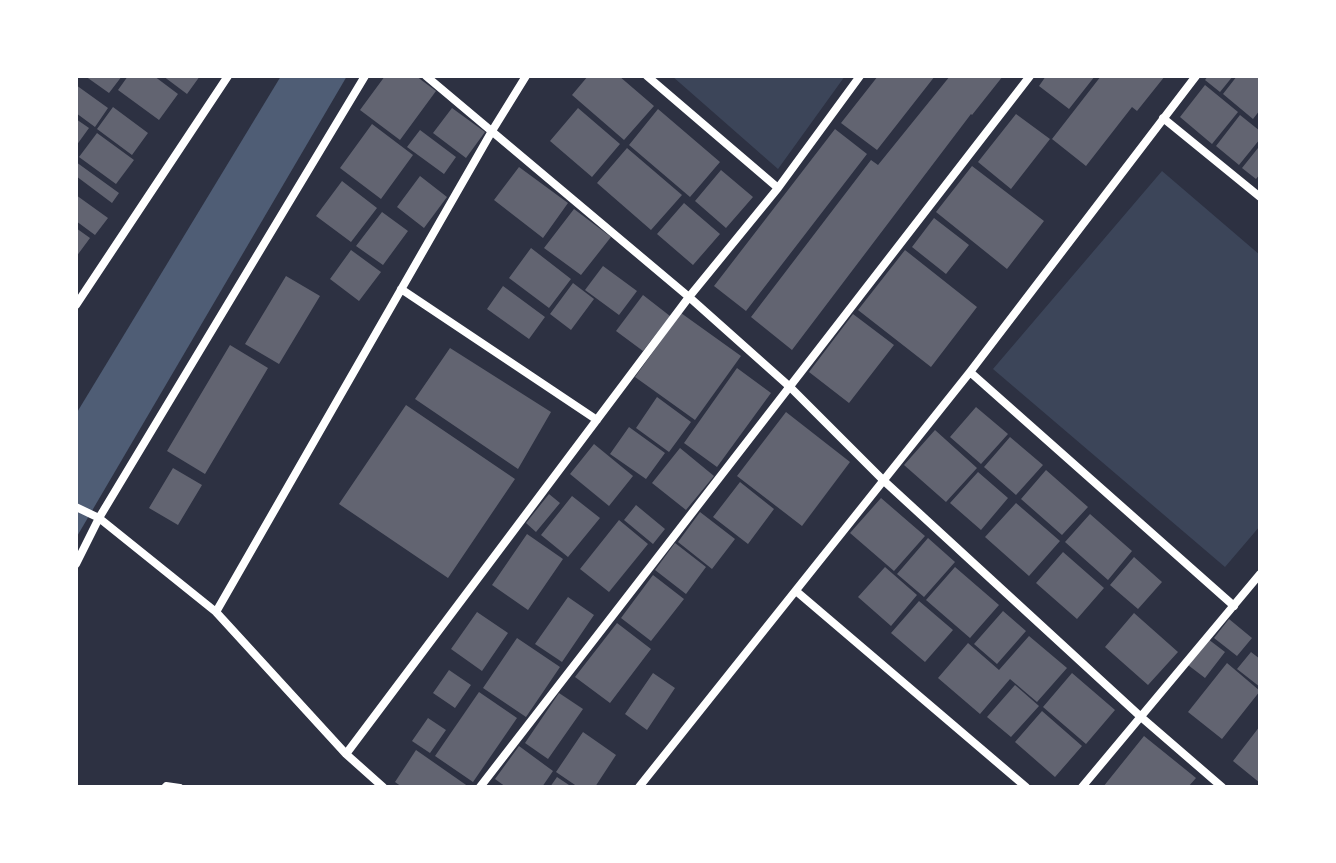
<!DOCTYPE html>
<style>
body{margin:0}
#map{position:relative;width:1336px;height:863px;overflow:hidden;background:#2d3142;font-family:Overpass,sans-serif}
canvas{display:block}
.frame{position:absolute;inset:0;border:78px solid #fff;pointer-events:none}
</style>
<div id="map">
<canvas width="1336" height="863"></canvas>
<div class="frame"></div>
</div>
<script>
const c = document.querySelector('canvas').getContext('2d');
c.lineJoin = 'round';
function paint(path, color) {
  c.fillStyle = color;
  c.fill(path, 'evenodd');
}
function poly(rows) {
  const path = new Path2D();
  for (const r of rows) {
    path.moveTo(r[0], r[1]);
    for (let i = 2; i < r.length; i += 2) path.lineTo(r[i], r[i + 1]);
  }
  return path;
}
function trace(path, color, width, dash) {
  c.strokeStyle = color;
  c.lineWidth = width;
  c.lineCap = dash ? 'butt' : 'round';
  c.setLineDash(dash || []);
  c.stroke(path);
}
paint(poly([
 [672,76,845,76,778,169],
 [1162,171,1260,255,1260,526,1225,567,993,369]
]), '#3c4559');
paint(poly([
 [281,76,347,76,76,538,76,414]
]), '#4f5d75');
paint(poly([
 [85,76,122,76,109,93],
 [128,76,154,76,178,94,159,120,118,90],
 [163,76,200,76,187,94],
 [385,76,416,76,436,91,400,140,360,110],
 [588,76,619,76,654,106,624,140,572,95],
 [878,76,935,76,877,150,841,123],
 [950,76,1003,76,972,115,971,114,792,350,751,317,871,160,878,165],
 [1046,76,1095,76,1069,109,1039,86],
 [1101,76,1165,76,1137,111,1132,107,1086,166,1052,139],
 [1208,76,1233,76,1220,92,1205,80],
 [1237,76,1260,76,1260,110,1253,119,1223,94],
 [76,85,108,108,95,127,76,113],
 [1205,85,1238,112,1212,144,1180,117],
 [113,107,148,133,132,155,97,129],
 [452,108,485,132,466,158,433,133],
 [578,108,620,144,592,177,550,141],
 [658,109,720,162,690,197,629,145],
 [1016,114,1050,139,1011,189,978,162],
 [1240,115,1260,131,1260,139,1239,165,1216,146],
 [76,119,89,128,76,146],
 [372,124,413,155,381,199,340,168],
 [835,129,867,154,746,311,714,286],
 [420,130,456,157,444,174,407,147],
 [97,133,134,160,116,184,79,157],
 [627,148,682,195,651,230,597,183],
 [1258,148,1260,150,1260,174,1256,179,1242,168],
 [76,162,119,193,112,203,76,176],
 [972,166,1044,221,1007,269,936,212],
 [519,167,568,203,543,238,494,200],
 [721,170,753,197,726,228,695,201],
 [420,176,447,197,424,228,397,207],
 [342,181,377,208,351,242,316,216],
 [76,195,108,218,95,235,76,221],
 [684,203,720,234,693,265,657,234],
 [574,209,611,237,581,275,544,248],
 [382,212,408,231,383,265,356,246],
 [934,218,969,245,946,274,912,247],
 [76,228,90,238,76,257],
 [531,248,571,279,549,308,509,278],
 [351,250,381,272,359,301,330,279],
 [905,250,977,307,931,367,858,310],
 [603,266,637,291,619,315,585,290],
 [286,276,320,296,279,364,245,344],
 [573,283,594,299,571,330,550,314],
 [503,286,545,317,529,339,487,309],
 [643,295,670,316,643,351,616,331],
 [681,313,741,356,695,420,635,377],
 [853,314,894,345,849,403,809,372],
 [230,345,268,368,205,474,167,451],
 [450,348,551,412,518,469,415,399],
 [737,368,771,393,717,467,684,443],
 [657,397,691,422,669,452,636,428],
 [406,405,515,479,448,578,339,504],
 [976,407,1008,434,981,464,950,437],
 [786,412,850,462,802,526,737,476],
 [629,427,665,453,646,479,610,454],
 [935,430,977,468,946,502,904,465],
 [1010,437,1043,465,1016,495,984,467],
 [594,444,633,476,609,506,570,474],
 [680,448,714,476,686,510,652,483],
 [173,468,202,485,178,525,149,508],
 [1046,470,1088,507,1062,535,1021,499],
 [978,472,1008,498,981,530,950,503],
 [740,482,774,509,748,544,713,517],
 [549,494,560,503,536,532,526,523],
 [572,496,600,518,568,557,541,535],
 [881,498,925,536,894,571,850,533],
 [1016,503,1060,541,1029,576,985,537],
 [636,505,665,529,653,544,624,520],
 [700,512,735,539,712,569,678,542],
 [1090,514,1132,551,1108,580,1065,542],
 [619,520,648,544,609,592,580,569],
 [527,534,563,559,528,610,492,585],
 [928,538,955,562,924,597,897,574],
 [675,543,706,567,686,594,655,570],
 [1063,552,1104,588,1077,619,1036,583],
 [1134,557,1162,582,1138,609,1110,585],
 [885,567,917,595,891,626,858,597],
 [955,567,999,605,970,638,926,600],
 [653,575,684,599,651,641,621,618],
 [568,597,594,615,562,662,535,644],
 [919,601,953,630,925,662,891,633],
 [1003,611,1026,631,997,664,974,644],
 [477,612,508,633,482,671,451,649],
 [1134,613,1178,652,1148,685,1105,647],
 [1229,619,1252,638,1237,656,1214,638],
 [617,623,651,649,610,703,575,677],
 [1029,636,1067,668,1037,702,1010,679,980,714,938,678,968,643,999,670],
 [517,638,560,667,526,717,483,688],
 [1208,639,1225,652,1205,678,1188,665],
 [1251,652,1260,659,1260,687,1237,669],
 [1227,663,1260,691,1222,739,1188,712],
 [449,670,471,685,455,708,433,693],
 [653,673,675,688,647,730,625,714],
 [1072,673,1115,710,1086,744,1043,707],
 [1015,685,1039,706,1011,737,987,717],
 [479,692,517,718,473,782,435,756],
 [559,693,583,709,548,759,525,743],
 [1042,711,1082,746,1055,777,1015,742],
 [428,718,446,730,430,753,412,741],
 [1260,726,1260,783,1233,761],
 [583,732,616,755,595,787,578,787,556,772],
 [1144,736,1196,778,1188,787,1103,787],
 [519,746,553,771,542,787,506,787,495,779],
 [416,750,469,787,402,787,395,782],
 [557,777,572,787,550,787]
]), '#626471');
trace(poly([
 [164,787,166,785,180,787]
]), '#fff', 6);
trace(poly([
 [426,76,689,297,790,387,883,480,1141,717,1222,787],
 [647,76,778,188],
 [1163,118,1260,197],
 [401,289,597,420],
 [76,305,228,76],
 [970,372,1234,606],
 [76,507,99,518,216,612,346,754,383,787],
 [76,564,99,518,365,76],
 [796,591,1026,787],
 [216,612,492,131,526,76],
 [346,754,689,297,778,188,860,76],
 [480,787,1030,76],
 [639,787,970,372,1196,76],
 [1082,787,1260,574]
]), '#fff', 8);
</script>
